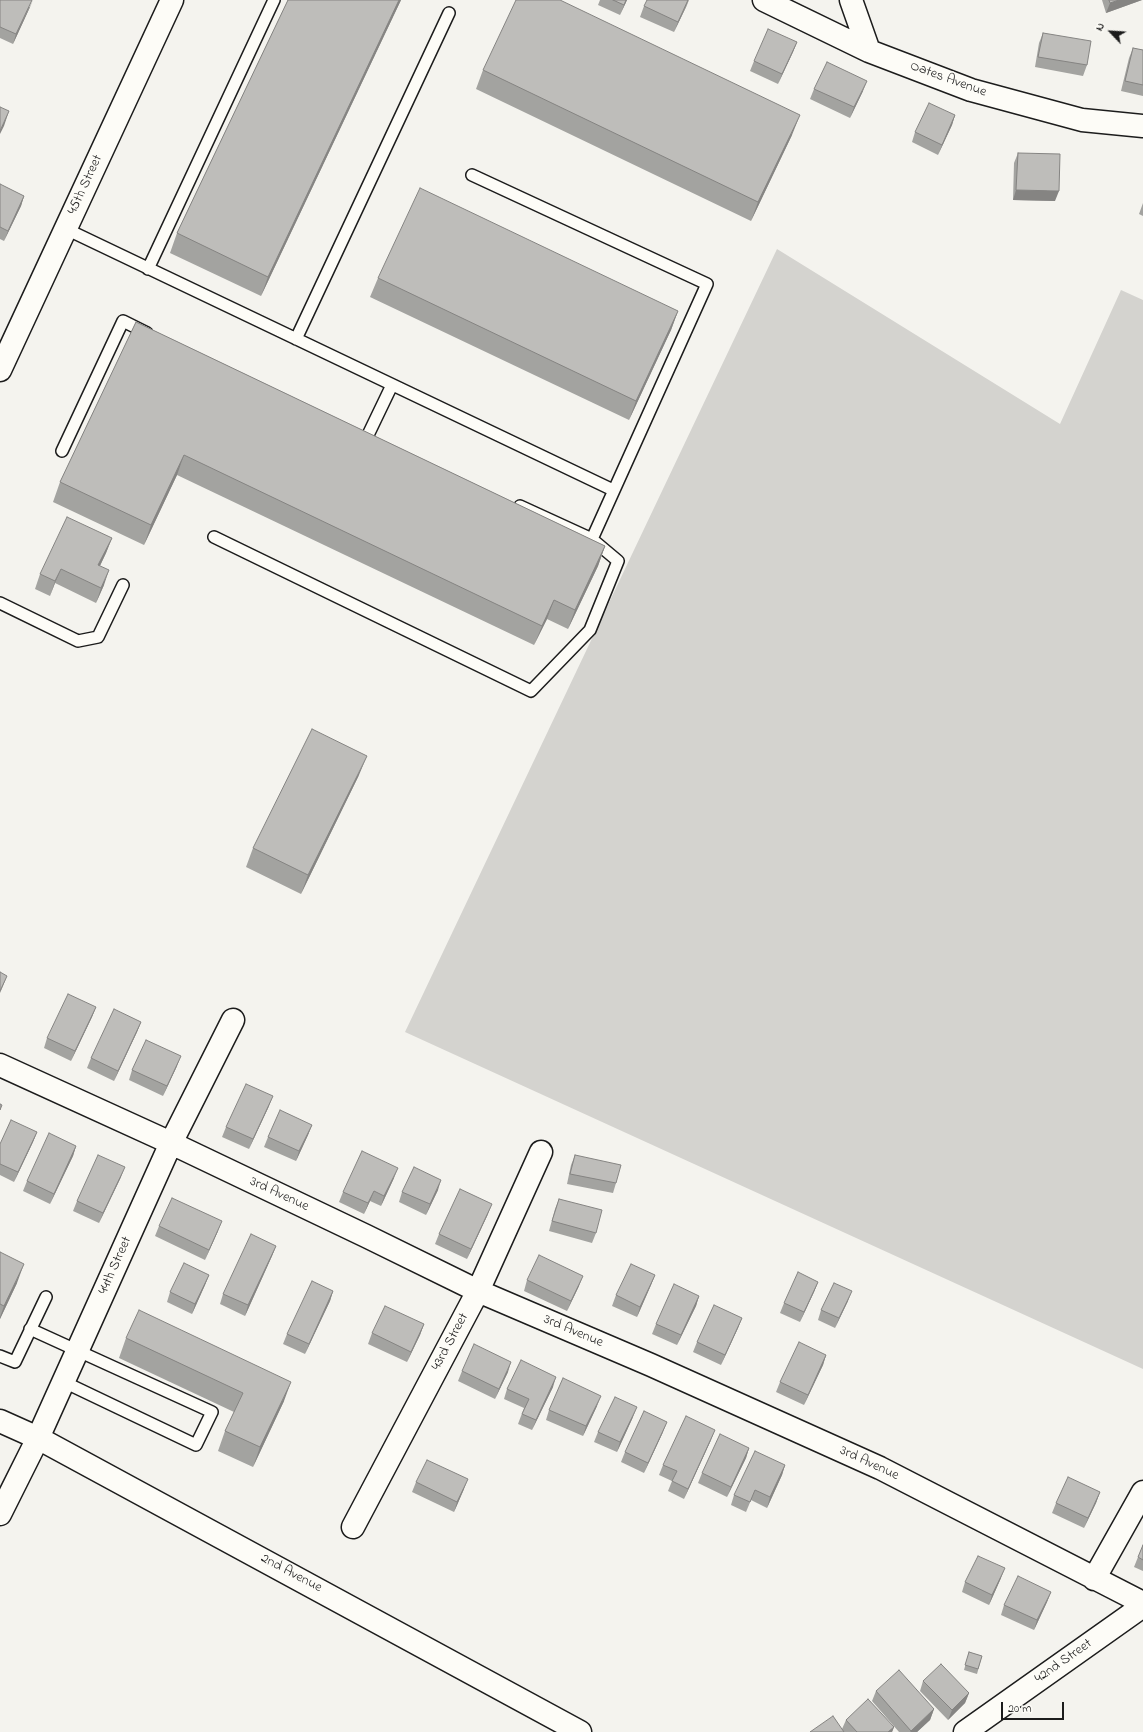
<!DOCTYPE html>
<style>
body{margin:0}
#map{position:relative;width:1143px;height:1732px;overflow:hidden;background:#f4f3ee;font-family:"Indie Flower",sans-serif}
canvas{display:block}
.north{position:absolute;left:1091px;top:12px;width:40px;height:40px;-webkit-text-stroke:3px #fdfcf7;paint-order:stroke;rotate:295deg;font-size:11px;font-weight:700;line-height:16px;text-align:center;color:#1c1c1c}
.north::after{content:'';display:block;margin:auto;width:14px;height:18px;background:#1c1c1c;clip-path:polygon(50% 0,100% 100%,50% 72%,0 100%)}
.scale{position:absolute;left:1001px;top:1702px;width:63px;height:18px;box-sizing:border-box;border:2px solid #1c1c1c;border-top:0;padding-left:5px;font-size:12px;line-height:14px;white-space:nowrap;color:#1c1c1c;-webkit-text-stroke:3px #fdfcf7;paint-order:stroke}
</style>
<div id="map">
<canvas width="1143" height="1732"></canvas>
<div class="north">N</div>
<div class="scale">20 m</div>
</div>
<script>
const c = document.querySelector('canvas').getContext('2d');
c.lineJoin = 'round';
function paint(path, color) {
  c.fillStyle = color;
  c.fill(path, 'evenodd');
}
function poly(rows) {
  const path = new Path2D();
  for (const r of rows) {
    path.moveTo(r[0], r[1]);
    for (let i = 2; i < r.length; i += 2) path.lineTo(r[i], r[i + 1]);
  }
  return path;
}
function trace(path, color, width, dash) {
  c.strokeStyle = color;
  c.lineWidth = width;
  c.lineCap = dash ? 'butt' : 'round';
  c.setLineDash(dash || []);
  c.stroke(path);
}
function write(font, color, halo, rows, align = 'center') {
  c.font = font + ' "Indie Flower",sans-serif';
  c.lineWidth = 3;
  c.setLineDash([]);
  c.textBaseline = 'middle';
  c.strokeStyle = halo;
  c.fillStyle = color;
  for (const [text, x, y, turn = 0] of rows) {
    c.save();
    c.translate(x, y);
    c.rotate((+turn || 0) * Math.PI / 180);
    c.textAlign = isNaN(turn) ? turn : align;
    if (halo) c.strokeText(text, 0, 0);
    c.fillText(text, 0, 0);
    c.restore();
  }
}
paint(poly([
 [777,249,1060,424,1121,290,1143,300,1143,1369,405,1032]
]), '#d4d3cf');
const service = poly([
 [472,175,707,284,592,539,520,506],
 [66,229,613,490],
 [148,269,274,0],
 [296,339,449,13],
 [368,435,392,385],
 [62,451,123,321,147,333],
 [214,537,531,691,590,630,618,561,593,540],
 [0,603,78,641,98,637,123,585],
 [30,1329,212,1412,196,1445,64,1382],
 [0,1356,15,1362,46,1297]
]);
const minor = poly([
 [764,0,869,51,971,90,1082,120,1143,126],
 [851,0,869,51],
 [0,1065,171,1143,366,1236,478,1291,651,1365,880,1468,1143,1603],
 [0,1514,38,1438,171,1143,233,1020],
 [353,1527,478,1291,541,1152],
 [1094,1579,1143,1492],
 [965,1732,1143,1606]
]);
const secondary = poly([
 [0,1421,38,1438,580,1732]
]);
const primary = poly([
 [0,370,172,0]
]);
trace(service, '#1c1c1c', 14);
trace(minor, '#1c1c1c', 25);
trace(secondary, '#1c1c1c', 25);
trace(primary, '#1c1c1c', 25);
trace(service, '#fdfcf7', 11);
trace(minor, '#fdfcf7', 22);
trace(secondary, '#fdfcf7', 22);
trace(primary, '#fdfcf7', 22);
paint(poly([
 [0,0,30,7,13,44,0,38],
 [288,0,401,0,261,296,170,253,177,233],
 [600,0,627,0,620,15,598,5],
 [689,0,686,7,674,32,640,17,644,6],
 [1102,0,1142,0,1106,13],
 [1043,33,1087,65,1083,76,1035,67,1039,43],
 [797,42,793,52,778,84,750,71,754,61],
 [1133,48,1143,50,1143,96,1121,91,1129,58],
 [483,70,792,135,751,221,476,89],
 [814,89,863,91,850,118,810,99],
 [955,115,952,125,938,155,912,142,915,132],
 [1018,153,1055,201,1013,200,1014,163],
 [0,185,24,196,21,206,4,241,0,239],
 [1143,203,1143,216,1139,214],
 [378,278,678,311,671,330,629,420,370,297],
 [136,322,605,546,598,566,568,629,547,619,534,645,177,475,144,545,53,502,60,482],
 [112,538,106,553,100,566,104,585,96,603,55,583,50,596,35,589,40,574],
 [359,775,301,894,246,867,253,848],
 [96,1007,92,1017,71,1061,44,1048,47,1038],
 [141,1022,137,1032,114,1081,87,1068,91,1058],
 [177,1066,163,1096,129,1080,132,1070],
 [269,1106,249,1149,222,1137,226,1127],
 [312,1125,308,1135,296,1161,264,1147,268,1137],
 [37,1132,33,1142,14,1182,0,1175,0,1144],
 [76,1146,73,1156,50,1204,23,1191,27,1181],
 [575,1155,616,1183,613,1193,567,1184,571,1165],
 [121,1177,99,1223,73,1211,77,1201],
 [394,1178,381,1206,370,1201,364,1214,339,1202,343,1192],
 [438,1190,426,1215,399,1202,402,1192],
 [559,1199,596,1233,592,1243,549,1231,555,1209],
 [488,1214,467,1259,435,1244,439,1234],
 [159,1226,218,1231,205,1260,155,1236],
 [276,1246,272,1256,245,1316,220,1304,223,1294],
 [0,1252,17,1283,0,1319],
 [209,1275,205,1285,192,1314,167,1302,170,1292],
 [655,1275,651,1285,637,1317,612,1306,616,1295],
 [527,1280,579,1286,567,1311,524,1291],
 [818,1282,814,1292,800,1322,780,1313,784,1303],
 [333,1291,330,1301,305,1354,283,1344,287,1334],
 [699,1296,696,1306,677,1345,652,1334,656,1324],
 [848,1301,835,1328,818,1320,821,1310],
 [742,1318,738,1328,721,1365,693,1352,697,1342],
 [424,1324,420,1335,407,1362,368,1344,372,1333],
 [126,1338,284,1401,253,1467,218,1451,225,1431,234,1412,119,1358],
 [826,1355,823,1365,804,1405,776,1392,780,1382],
 [462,1371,508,1372,495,1399,458,1381],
 [553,1387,532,1430,518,1424,524,1408,504,1399,507,1389],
 [597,1406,583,1436,546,1420,549,1410],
 [633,1417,617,1452,594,1442,598,1432],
 [663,1432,644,1473,621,1462,625,1452],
 [711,1440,684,1499,668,1491,672,1481,659,1475,663,1465],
 [749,1448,746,1458,727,1497,698,1483,702,1473],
 [785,1465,782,1475,767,1508,751,1500,746,1512,731,1505,734,1495],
 [416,1482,464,1489,454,1512,412,1492],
 [1100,1492,1096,1503,1084,1528,1052,1513,1056,1503],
 [1143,1545,1143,1571,1134,1567,1138,1557],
 [1001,1578,989,1605,962,1592,965,1582],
 [1051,1592,1047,1602,1034,1630,1001,1615,1004,1605],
 [969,1652,982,1656,977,1674,964,1670],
 [923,1681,969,1693,965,1703,948,1720,920,1691],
 [876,1691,934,1709,930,1720,917,1732,899,1732,872,1701],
 [846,1720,894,1727,892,1732,810,1732,842,1729]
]), '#a3a3a0');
paint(poly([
 [33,0,30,7,13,44,16,34],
 [399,0,401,0,261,296,268,277],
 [626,0,627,0,620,15],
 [689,0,686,7,674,32,678,22],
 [1119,0,1142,0,1106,13,1110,3],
 [797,42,793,52,778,84,782,74],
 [867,81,863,91,850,118,854,107],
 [9,111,4,126,0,134,0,131],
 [800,115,792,135,751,221,758,202],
 [955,115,952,125,938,155,942,145],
 [1016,190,1059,191,1055,201,1013,200],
 [24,196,21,206,4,241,8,231],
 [678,311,671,330,629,420,636,401],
 [184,455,177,475,144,545,151,525],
 [112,538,106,553,93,580,98,565],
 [605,546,598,566,568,629,575,610],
 [61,569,55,583,50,596,55,581],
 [109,570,104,585,96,603,101,588],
 [554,600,547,619,534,645,542,626],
 [367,756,359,775,301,894,308,875],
 [7,976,3,986,0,993,0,991],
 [96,1007,92,1017,71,1061,75,1051],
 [141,1022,137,1032,114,1081,118,1071],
 [181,1056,177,1066,163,1096,167,1086],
 [273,1096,269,1106,249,1149,253,1139],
 [312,1125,308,1135,296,1161,299,1151],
 [37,1132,33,1142,14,1182,18,1172],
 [76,1146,73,1156,50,1204,54,1194],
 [125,1167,121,1177,99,1223,103,1213],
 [398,1168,394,1178,381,1206,384,1196],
 [441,1180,438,1190,426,1215,430,1204],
 [374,1191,370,1201,364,1214,368,1203],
 [492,1204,488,1214,467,1259,471,1249],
 [222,1221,218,1231,205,1260,209,1250],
 [276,1246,272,1256,245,1316,248,1305],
 [24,1264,17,1283,0,1319,0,1317,4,1306],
 [209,1275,205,1285,192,1314,195,1304],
 [655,1275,651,1285,637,1317,640,1307],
 [583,1276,579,1286,567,1311,571,1301],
 [818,1282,814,1292,800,1322,804,1312],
 [333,1291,330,1301,305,1354,309,1344],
 [852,1291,848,1301,835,1328,839,1318],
 [699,1296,696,1306,677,1345,681,1335],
 [742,1318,738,1328,721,1365,725,1355],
 [424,1324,420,1335,407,1362,411,1352],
 [826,1355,823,1365,804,1405,808,1395],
 [511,1362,508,1372,495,1399,499,1389],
 [556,1377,553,1387,532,1430,536,1420],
 [291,1382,284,1401,253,1467,260,1447],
 [601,1396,597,1406,583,1436,586,1426],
 [637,1407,633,1417,617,1452,620,1442],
 [667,1422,663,1432,644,1473,648,1463],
 [715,1430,711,1440,684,1499,688,1489],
 [749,1448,746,1458,727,1497,731,1487],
 [785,1465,782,1475,767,1508,770,1497],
 [468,1479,464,1489,454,1512,457,1502],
 [1100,1492,1096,1503,1084,1528,1088,1518],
 [1005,1568,1001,1578,989,1605,992,1595],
 [1051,1592,1047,1602,1034,1630,1037,1620],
 [969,1693,965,1703,948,1720,952,1710],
 [934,1709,930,1720,917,1732,910,1732,911,1731],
 [894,1727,892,1732,888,1732]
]), '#858482');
const building = poly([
 [0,0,32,0,16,34,0,27,0,0],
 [288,0,399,0,268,277,177,233,288,0],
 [516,0,560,0,800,115,758,202,483,70,516,0],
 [613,0,626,0,624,5,613,0],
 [647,0,688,0,678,22,644,6,647,0],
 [1109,0,1119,0,1110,3,1109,0],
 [768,29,797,42,782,74,754,61,768,29],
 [1043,33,1091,41,1087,65,1038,57,1043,33],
 [1133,48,1143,50,1143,85,1125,81,1133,48],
 [827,62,867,81,854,107,814,89,827,62],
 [929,103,955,115,942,145,915,132,929,103],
 [0,107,9,111,0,131,0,107],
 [1018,153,1060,154,1059,191,1016,190,1018,153],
 [0,184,24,196,8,231,0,227,0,184],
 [420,188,678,311,636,401,378,278,420,188],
 [136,322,605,546,575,610,554,600,542,626,184,455,151,525,60,482,136,322],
 [67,517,112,538,98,565,109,570,101,588,61,569,55,581,40,574,67,517],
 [312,729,367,756,308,875,253,848,312,729],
 [0,972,7,976,0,991,0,972],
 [68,994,96,1007,75,1051,47,1038,68,994],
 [114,1009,141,1022,118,1071,91,1058,114,1009],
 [146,1040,181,1056,167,1086,132,1070,146,1040],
 [246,1084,273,1096,253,1139,226,1127,246,1084],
 [0,1104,2,1105,0,1110,0,1104],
 [280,1110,312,1125,299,1151,268,1137,280,1110],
 [11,1120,37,1132,18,1172,0,1164,0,1144,11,1120],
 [49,1133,76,1146,54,1194,27,1181,49,1133],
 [362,1151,398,1168,384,1196,374,1191,368,1203,343,1192,362,1151],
 [98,1155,125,1167,103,1213,77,1201,98,1155],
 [575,1155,621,1165,616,1183,570,1174,575,1155],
 [414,1167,441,1180,430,1204,402,1192,414,1167],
 [460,1189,492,1204,471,1249,439,1234,460,1189],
 [172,1198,222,1221,209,1250,159,1226,172,1198],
 [559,1199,602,1210,596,1233,552,1221,559,1199],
 [251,1234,276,1246,248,1305,223,1294,251,1234],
 [0,1252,24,1264,4,1306,0,1304,0,1252],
 [539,1255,583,1276,571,1301,527,1280,539,1255],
 [184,1263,209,1275,195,1304,170,1292,184,1263],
 [631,1264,655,1275,640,1307,616,1295,631,1264],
 [798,1272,818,1282,804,1312,784,1303,798,1272],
 [312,1281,333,1291,309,1344,287,1334,312,1281],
 [834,1283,852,1291,839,1318,821,1310,834,1283],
 [674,1284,699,1296,681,1335,656,1324,674,1284],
 [714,1305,742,1318,725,1355,697,1342,714,1305],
 [385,1306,424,1324,411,1352,372,1333,385,1306],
 [139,1310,291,1382,260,1447,225,1431,243,1393,126,1338,139,1310],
 [799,1342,826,1355,808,1395,780,1382,799,1342],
 [474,1344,511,1362,499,1389,462,1371,474,1344],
 [521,1360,556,1377,536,1420,522,1414,529,1399,507,1389,521,1360],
 [563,1378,601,1396,586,1426,549,1410,563,1378],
 [615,1397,637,1407,620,1442,598,1432,615,1397],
 [644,1411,667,1422,648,1463,625,1452,644,1411],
 [686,1416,715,1430,688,1489,672,1481,677,1471,663,1465,686,1416],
 [720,1434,749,1448,731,1487,702,1473,720,1434],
 [755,1451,785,1465,770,1497,755,1490,750,1502,734,1495,755,1451],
 [427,1460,468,1479,457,1502,416,1482,427,1460],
 [1068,1477,1100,1492,1088,1518,1056,1503,1068,1477],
 [1143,1545,1143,1560,1138,1557,1143,1545],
 [978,1556,1005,1568,992,1595,965,1582,978,1556],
 [1018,1576,1051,1592,1037,1620,1004,1605,1018,1576],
 [969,1652,982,1656,978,1669,965,1665,969,1652],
 [941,1664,969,1693,952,1710,923,1681,941,1664],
 [899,1670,934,1709,911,1731,876,1691,899,1670],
 [868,1699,894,1727,888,1732,857,1732,846,1720,868,1699],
 [833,1716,844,1732,810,1732,833,1716]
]);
paint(building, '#bebdba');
trace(building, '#858482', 1);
write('14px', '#1c1c1c', '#fdfcf7', [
 ["Oates Avenue",948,80,20],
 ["45th Street",86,185,-65],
 ["3rd Avenue",279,1195,25],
 ["44th Street",116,1266,-66],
 ["3rd Avenue",573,1332,23],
 ["43rd Street",451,1342,-62],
 ["3rd Avenue",869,1464,25],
 ["2nd Avenue",291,1574,28],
 ["42nd Street",1064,1662,-35]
]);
</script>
